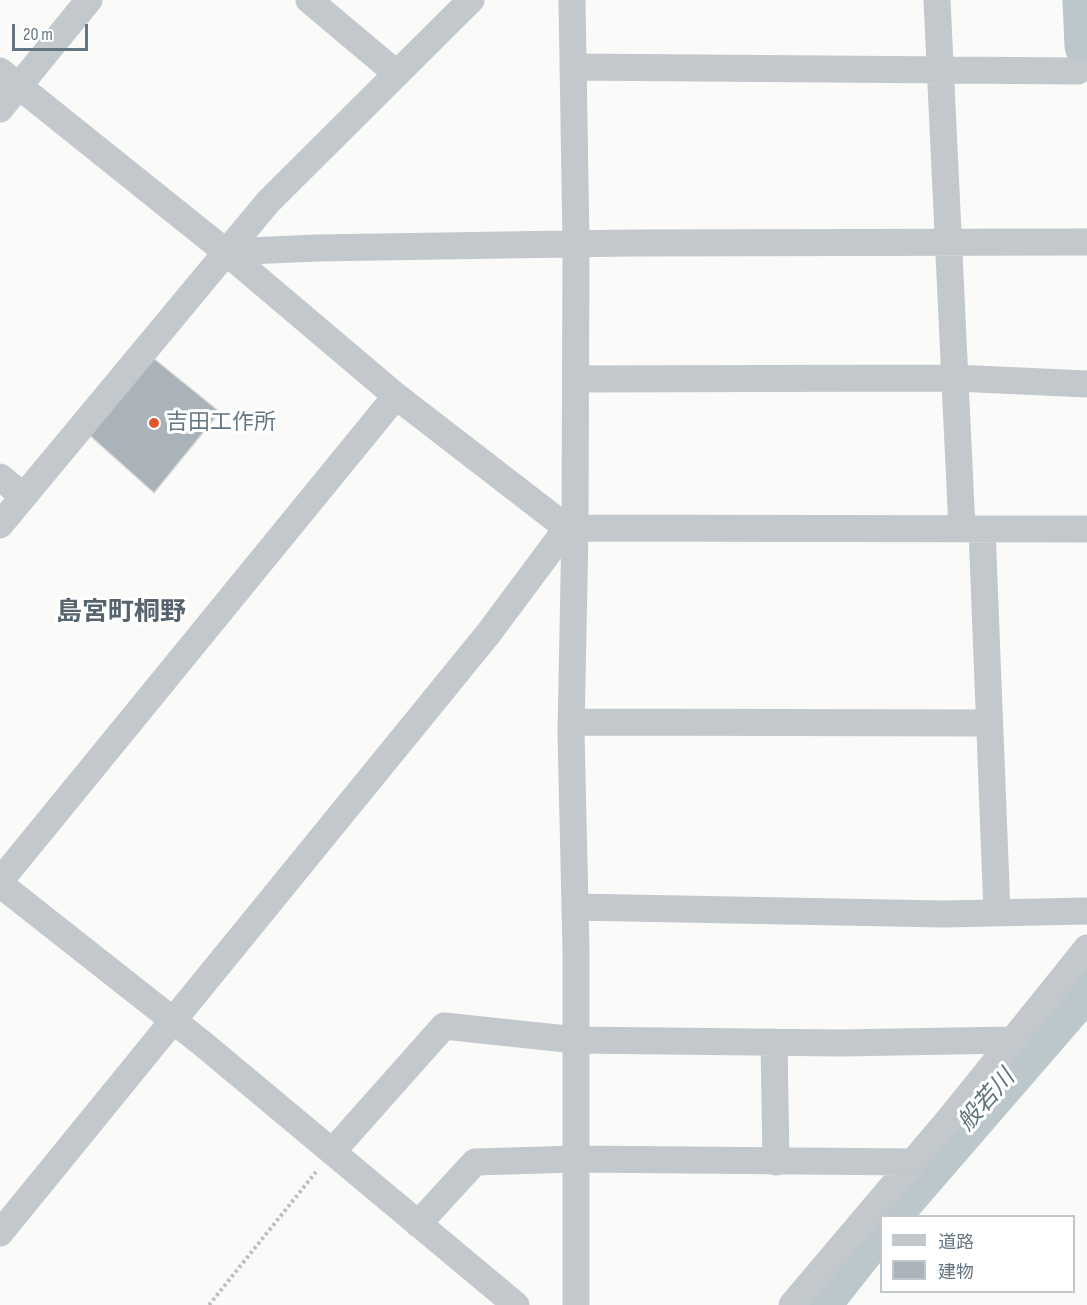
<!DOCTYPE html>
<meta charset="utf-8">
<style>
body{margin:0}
#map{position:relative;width:1087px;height:1305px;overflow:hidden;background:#fafaf8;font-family:"Sofia Sans Condensed","Noto Sans JP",sans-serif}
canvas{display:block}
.legend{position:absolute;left:880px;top:1215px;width:195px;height:78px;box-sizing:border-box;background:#fff;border:2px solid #c1c8cd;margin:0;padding:8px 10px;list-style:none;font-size:18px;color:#657683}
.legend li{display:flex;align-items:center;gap:12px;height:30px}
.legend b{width:30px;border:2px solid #c1c8cd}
.scale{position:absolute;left:12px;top:24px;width:76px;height:27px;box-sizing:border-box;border:3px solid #657683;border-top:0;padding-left:8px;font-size:18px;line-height:21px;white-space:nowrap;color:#657683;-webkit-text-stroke:4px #fff;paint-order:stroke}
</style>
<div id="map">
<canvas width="1087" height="1305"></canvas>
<ul class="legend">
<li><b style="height:8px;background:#c3c8cc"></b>道路</li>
<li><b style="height:16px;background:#aab3b9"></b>建物</li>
</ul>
<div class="scale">20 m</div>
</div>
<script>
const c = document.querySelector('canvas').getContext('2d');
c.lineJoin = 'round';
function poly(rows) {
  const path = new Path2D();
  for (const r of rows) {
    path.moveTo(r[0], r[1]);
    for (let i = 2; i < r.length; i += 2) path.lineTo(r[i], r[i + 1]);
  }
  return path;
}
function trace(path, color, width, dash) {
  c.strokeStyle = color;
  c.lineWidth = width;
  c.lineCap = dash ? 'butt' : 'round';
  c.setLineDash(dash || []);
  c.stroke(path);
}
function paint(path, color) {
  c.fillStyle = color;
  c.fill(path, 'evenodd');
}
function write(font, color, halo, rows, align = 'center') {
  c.font = font + ' "Sofia Sans Condensed","Noto Sans JP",sans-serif';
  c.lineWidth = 6;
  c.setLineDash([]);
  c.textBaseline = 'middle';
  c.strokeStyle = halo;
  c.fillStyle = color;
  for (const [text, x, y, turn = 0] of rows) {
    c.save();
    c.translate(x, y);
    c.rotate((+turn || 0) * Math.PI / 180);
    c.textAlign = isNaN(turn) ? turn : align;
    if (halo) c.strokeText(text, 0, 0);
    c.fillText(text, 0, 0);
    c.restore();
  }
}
trace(poly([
 [1085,0,1087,46],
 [888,1216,1087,986],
 [818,1305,882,1224]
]), '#bbc7cb', 45);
const building = poly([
 [152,357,220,412,154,493,88,434,152,357]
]);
paint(building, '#aab3b9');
trace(building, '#dcdcda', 1.5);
trace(poly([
 [209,1305,316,1172]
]), '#bbbfc2', 4, [3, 3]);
trace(poly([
 [309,0,397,74],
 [572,0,576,243,575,529,571,732,576,950,576,1305],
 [937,0,962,529],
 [573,67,1078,71],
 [0,71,226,252,396,396,567,528,1087,529],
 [0,109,89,0],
 [226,252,316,248,630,243,1087,242],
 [576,379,955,378,1087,384],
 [0,477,23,496],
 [0,525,268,202,471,0],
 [982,529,997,912],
 [571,722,988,723],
 [0,881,396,396],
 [0,884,203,1044,516,1305],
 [575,907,944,914,1087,911],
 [774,1042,776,1162],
 [332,1152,444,1026,576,1040,841,1043,1011,1040],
 [418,1224,475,1162,576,1159,912,1162],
 [0,1233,488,634,567,528],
 [792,1305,951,1117,1087,948]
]), '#c3c8cc', 27);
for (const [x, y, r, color] of [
 [154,423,6,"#e4572e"]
]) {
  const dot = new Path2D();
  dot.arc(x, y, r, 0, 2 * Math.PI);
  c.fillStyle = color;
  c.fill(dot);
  trace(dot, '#fff', 2);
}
write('22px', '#657683', '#fff', [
 ["吉田工作所",166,423]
], 'left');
write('italic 24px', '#60757c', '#fff', [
 ["般若川",987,1101,-49]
]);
write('bold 26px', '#57646e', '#fff', [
 ["島宮町桐野",121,613]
]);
</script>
